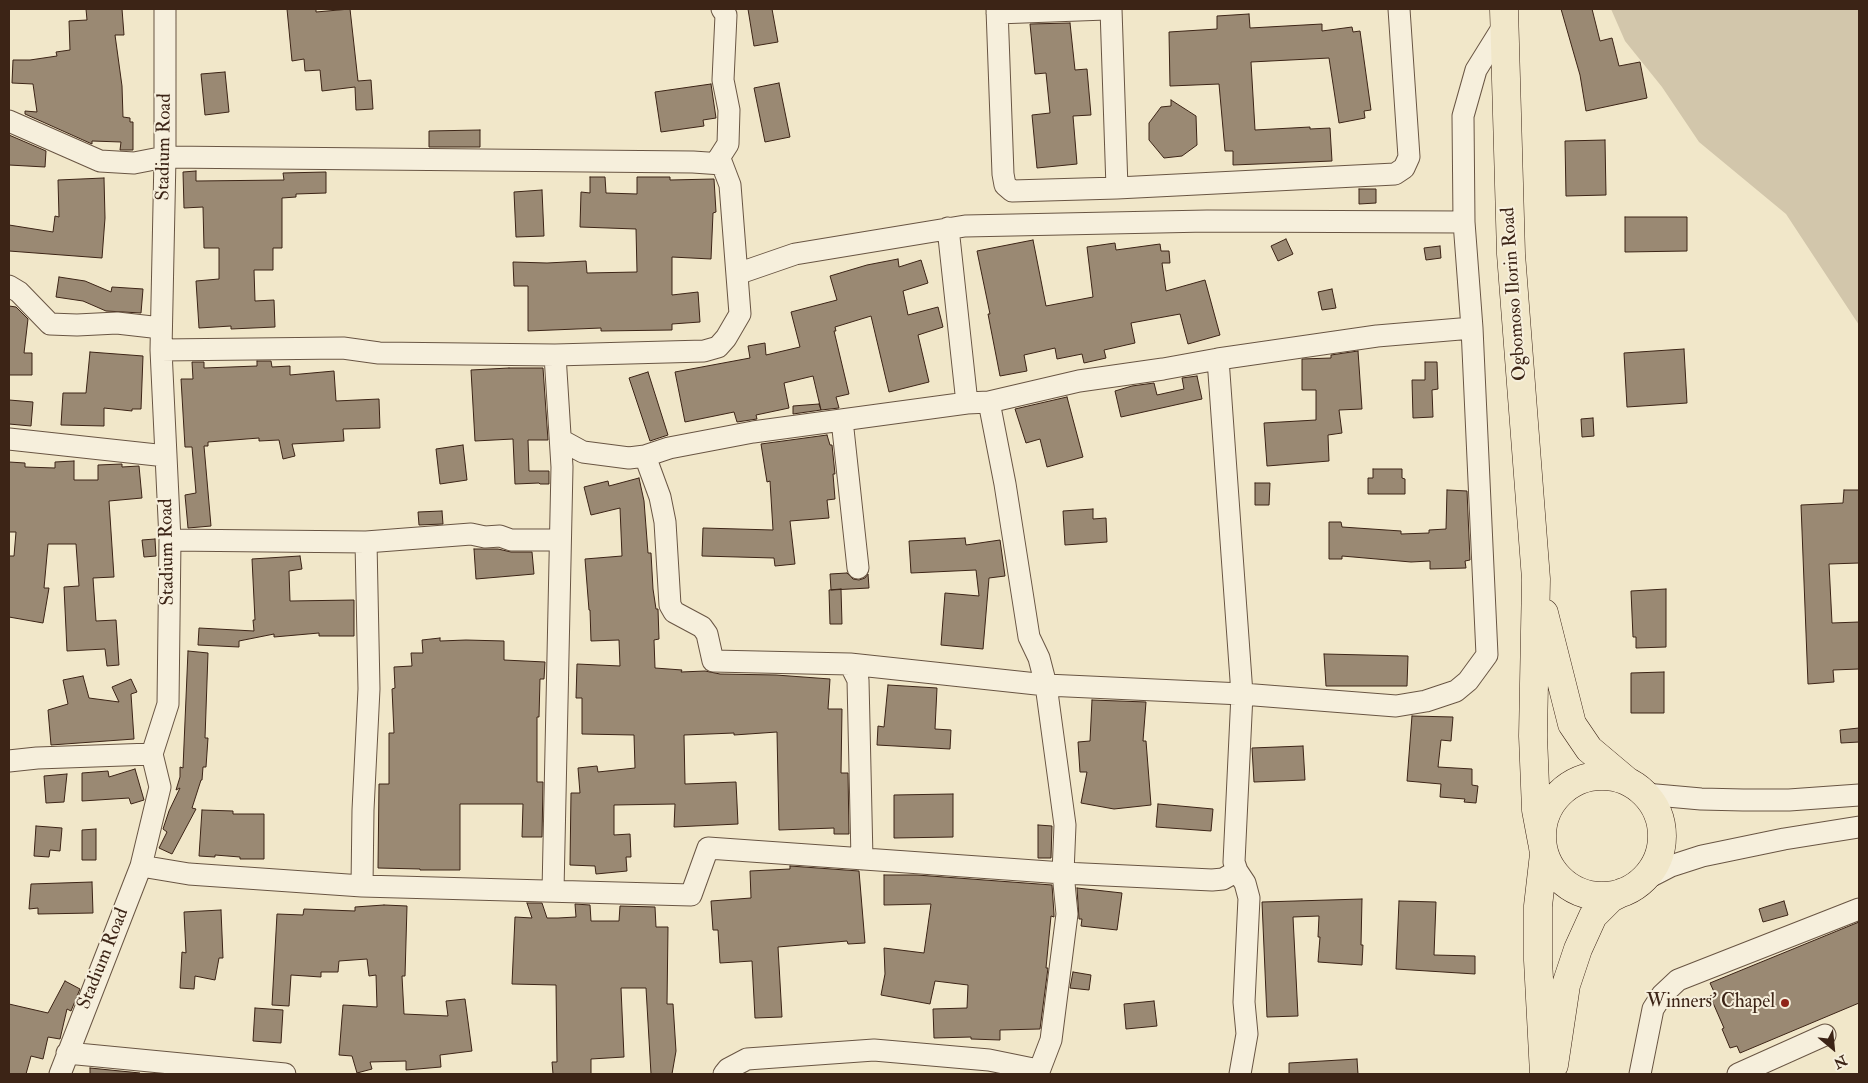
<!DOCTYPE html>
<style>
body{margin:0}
#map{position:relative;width:1868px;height:1083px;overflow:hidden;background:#f1e7c9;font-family:"IM FELL Double Pica",serif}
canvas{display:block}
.frame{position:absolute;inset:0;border:10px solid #3c2416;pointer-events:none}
.north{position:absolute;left:1808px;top:1023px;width:50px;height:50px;-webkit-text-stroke:4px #f6efdc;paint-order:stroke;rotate:152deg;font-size:14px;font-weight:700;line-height:20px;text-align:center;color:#3c2416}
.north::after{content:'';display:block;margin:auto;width:18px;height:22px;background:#3c2416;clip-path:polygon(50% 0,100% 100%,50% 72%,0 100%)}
</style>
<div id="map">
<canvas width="1868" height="1083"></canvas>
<div class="frame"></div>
<div class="north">N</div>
</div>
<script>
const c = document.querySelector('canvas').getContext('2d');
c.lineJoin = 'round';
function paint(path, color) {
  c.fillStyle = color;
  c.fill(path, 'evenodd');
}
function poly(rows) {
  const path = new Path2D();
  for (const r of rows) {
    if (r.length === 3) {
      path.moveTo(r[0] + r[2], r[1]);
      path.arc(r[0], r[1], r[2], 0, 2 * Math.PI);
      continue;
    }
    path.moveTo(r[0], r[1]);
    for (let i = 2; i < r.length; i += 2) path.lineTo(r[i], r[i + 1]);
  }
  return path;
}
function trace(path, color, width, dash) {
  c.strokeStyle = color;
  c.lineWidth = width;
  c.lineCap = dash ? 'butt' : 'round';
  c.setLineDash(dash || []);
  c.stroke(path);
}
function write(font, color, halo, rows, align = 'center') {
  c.font = font + ' "IM FELL Double Pica",serif';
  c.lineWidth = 4;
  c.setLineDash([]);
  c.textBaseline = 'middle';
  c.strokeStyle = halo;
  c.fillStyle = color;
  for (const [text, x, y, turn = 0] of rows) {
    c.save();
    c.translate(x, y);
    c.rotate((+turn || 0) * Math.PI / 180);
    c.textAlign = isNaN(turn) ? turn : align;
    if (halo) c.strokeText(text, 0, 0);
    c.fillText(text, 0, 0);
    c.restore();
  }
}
paint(poly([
 [1611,9,1859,9,1859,325,1786,214,1699,142,1662,87,1625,41]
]), '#d2c6ab');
const building = poly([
 [86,9,122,9,124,35,115,35,122,86,123,117,130,118,130,122,133,122,133,150,120,150,121,142,92,141,92,144,25,114,25,111,37,112,33,84,12,83,13,60,30,60,57,56,56,52,70,50,69,21,87,20,86,9],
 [287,9,316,9,316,12,350,9,358,81,371,80,373,109,356,110,355,87,322,91,320,70,305,71,304,59,292,61,287,9],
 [748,9,772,9,778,42,754,46,748,9],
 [1561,9,1592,9,1600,41,1612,38,1619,66,1640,62,1647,98,1586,111,1580,75,1561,9],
 [1249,14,1250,28,1322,24,1322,31,1352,27,1353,32,1360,31,1371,110,1364,111,1365,118,1339,123,1329,58,1251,62,1255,130,1310,127,1310,129,1330,128,1332,161,1233,165,1233,151,1225,151,1219,84,1170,86,1169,32,1217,29,1217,16,1249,14],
 [1070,23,1075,70,1087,69,1091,115,1073,116,1077,164,1037,168,1032,115,1050,113,1046,73,1035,74,1030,24,1070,23],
 [225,72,229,112,205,115,201,74,225,72],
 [779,83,790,137,765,142,754,88,779,83],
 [711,84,716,118,703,120,704,126,661,132,655,92,711,84],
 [1171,100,1196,116,1197,145,1182,156,1164,158,1149,140,1149,123,1161,107,1171,106,1171,100],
 [480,130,480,147,429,147,429,131,480,130],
 [9,135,46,151,45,167,9,165,9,135],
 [1605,140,1606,195,1566,196,1565,141,1605,140],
 [196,171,196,181,284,180,283,173,326,172,326,193,296,194,296,197,282,198,282,248,273,248,273,270,254,270,255,301,274,300,275,327,231,329,231,326,199,328,196,281,219,279,219,248,204,248,203,207,184,208,183,172,196,171],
 [590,177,605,177,606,193,637,194,637,177,670,177,670,180,714,179,716,212,713,213,711,259,672,257,672,295,698,292,700,322,672,324,672,330,601,331,601,328,528,331,528,286,514,286,513,262,547,263,586,261,587,273,637,272,636,229,580,227,581,192,590,193,590,177],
 [104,178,105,218,102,258,9,251,9,225,53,232,55,216,59,217,58,180,104,178],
 [1359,189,1376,189,1376,203,1359,204,1359,189],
 [542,190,544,236,516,237,514,192,542,190],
 [1625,217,1687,217,1687,251,1625,252,1625,217],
 [1286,239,1293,254,1278,261,1271,246,1286,239],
 [1033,240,1046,306,1093,297,1087,247,1115,243,1116,250,1160,244,1161,251,1169,251,1170,263,1162,263,1166,291,1205,280,1220,335,1188,344,1180,314,1131,323,1135,343,1104,350,1106,358,1084,363,1082,354,1057,359,1055,348,1024,355,1027,371,1000,376,988,314,990,314,977,251,1033,240],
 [1440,246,1441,258,1426,260,1424,248,1440,246],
 [898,259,899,267,921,260,928,283,903,291,908,315,938,307,943,327,918,335,929,382,889,392,871,316,835,327,836,331,834,331,849,394,836,397,839,408,821,410,813,376,784,383,789,408,756,415,757,419,737,422,734,412,685,422,675,372,750,358,748,346,765,343,766,355,800,347,791,312,837,300,830,276,867,265,898,259],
 [59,277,85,281,111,292,112,287,143,289,141,313,106,311,83,301,56,297,59,277],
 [1332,289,1336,308,1322,310,1318,292,1332,289],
 [9,306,16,307,28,319,24,353,32,353,32,375,9,375,9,306],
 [1684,349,1687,403,1627,407,1624,353,1684,349],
 [1358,351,1362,409,1339,410,1342,433,1328,435,1329,461,1267,466,1264,423,1316,420,1316,390,1302,390,1302,359,1331,358,1331,355,1358,351],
 [90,352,143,356,141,409,132,409,132,411,104,408,104,426,61,425,63,393,86,393,90,352],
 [257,361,271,361,272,367,290,366,290,375,334,371,336,401,379,399,380,428,343,429,344,441,292,444,295,456,283,459,279,440,259,441,259,438,208,442,208,446,204,446,211,526,188,528,185,495,196,493,192,447,185,447,181,379,193,379,192,362,204,362,204,368,257,366,257,361],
 [1425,362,1437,362,1438,389,1432,390,1433,417,1413,418,1412,380,1425,380,1425,362],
 [509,368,543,368,548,440,528,440,529,471,549,471,549,484,540,484,539,483,515,484,513,439,475,441,471,370,509,368],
 [648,372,668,435,650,441,629,378,648,372],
 [1197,376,1202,399,1121,417,1115,391,1132,386,1154,383,1157,395,1184,389,1182,378,1197,376],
 [1067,397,1083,457,1047,467,1040,439,1026,443,1015,409,1067,397],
 [9,400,33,402,31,426,9,424,9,400],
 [819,404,821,410,793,414,793,406,819,404],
 [1593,418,1594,436,1582,437,1581,419,1593,418],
 [827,435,830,445,832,445,835,474,833,474,835,499,827,500,829,518,790,521,795,564,775,566,774,558,702,556,703,528,773,530,770,481,767,482,761,444,827,435],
 [463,445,467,480,440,484,436,449,463,445],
 [74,461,74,480,98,480,98,465,122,464,122,467,139,466,142,498,109,501,114,577,93,578,96,621,116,620,119,665,107,666,105,649,67,651,64,587,79,586,76,544,48,544,44,588,49,588,43,623,9,617,9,556,14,556,16,532,9,532,9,462,25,463,25,467,55,468,55,462,74,461],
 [1373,469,1402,469,1402,478,1405,479,1405,494,1368,494,1368,478,1373,478,1373,469],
 [639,478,644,501,648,553,651,553,653,589,656,609,658,609,659,639,654,640,655,668,682,670,681,672,705,671,720,674,776,675,830,679,828,709,842,709,841,773,848,773,849,834,834,834,834,828,779,830,777,732,734,735,734,733,684,735,685,784,736,782,738,824,674,827,675,804,614,805,614,835,630,834,631,857,626,857,627,871,596,874,595,866,570,865,571,793,580,793,578,768,597,766,598,772,635,768,634,735,582,734,582,698,576,698,577,664,620,666,619,640,591,641,590,610,589,610,585,559,622,556,620,508,591,515,584,487,608,481,609,486,639,478],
 [1255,483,1270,483,1269,505,1255,505,1255,483],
 [1447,490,1467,491,1470,560,1465,561,1466,568,1430,569,1430,561,1411,562,1342,556,1342,559,1329,559,1329,522,1341,522,1342,527,1401,531,1401,534,1429,533,1429,530,1446,529,1447,490],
 [1844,490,1859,490,1859,563,1829,564,1832,623,1859,622,1859,669,1833,670,1834,682,1808,684,1801,505,1843,503,1844,490],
 [1093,509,1093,519,1106,518,1107,542,1065,545,1063,511,1093,509],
 [442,511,443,524,419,525,418,512,442,511],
 [965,538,966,545,1000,540,1005,576,989,578,983,649,941,645,945,593,979,596,976,570,911,573,909,541,965,538],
 [155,539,156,556,144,557,142,540,155,539],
 [474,549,498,549,511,552,532,552,534,574,476,579,474,549],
 [300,556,302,569,289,571,290,601,354,600,354,636,319,636,319,633,274,637,274,634,239,641,239,647,198,645,199,628,254,631,253,620,255,620,252,559,300,556],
 [847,573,853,579,859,580,865,578,868,574,869,588,831,590,830,574,847,573],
 [841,589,842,624,830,624,829,590,841,589],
 [1666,589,1666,647,1636,648,1636,637,1633,637,1631,591,1666,589],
 [440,638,440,641,466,640,504,641,504,660,545,662,544,679,540,679,539,717,537,717,537,782,543,782,542,837,522,837,523,804,460,804,460,870,420,870,420,869,378,868,379,784,389,784,389,733,394,733,392,689,395,688,394,667,412,666,411,653,423,653,422,640,440,638],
 [188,651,208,653,205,738,208,738,206,767,203,767,202,780,201,780,192,808,196,809,172,854,159,848,167,832,163,829,169,811,180,788,176,790,180,777,180,767,183,768,188,651],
 [1324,654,1408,656,1407,686,1326,686,1324,654],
 [1664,672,1664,713,1631,713,1631,673,1664,672],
 [83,676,89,698,119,702,112,687,131,679,137,692,131,694,134,739,51,745,48,710,68,704,63,680,83,676],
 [888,685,937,688,935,729,951,730,950,749,877,745,878,726,884,727,888,685],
 [1092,700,1146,702,1143,741,1146,741,1151,805,1114,809,1081,803,1087,772,1080,772,1078,742,1090,741,1092,700],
 [1412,716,1453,717,1451,741,1441,740,1438,767,1472,769,1472,785,1478,786,1476,803,1464,802,1465,799,1440,797,1441,784,1407,781,1412,716],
 [1859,728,1859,742,1841,743,1840,730,1859,728],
 [1303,746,1305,780,1254,782,1252,748,1303,746],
 [135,769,144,800,131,804,129,798,82,801,82,773,108,771,109,777,135,769],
 [67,774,64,802,46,803,44,776,67,774],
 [953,794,953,837,894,838,894,795,953,794],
 [1158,804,1213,809,1211,831,1156,827,1158,804],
 [202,810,233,811,233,814,264,814,264,859,240,859,240,857,215,855,215,857,199,856,202,810],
 [1038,825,1052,826,1051,858,1038,858,1038,825],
 [36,826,62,828,60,851,50,850,49,857,34,856,36,826],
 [96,829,96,860,82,860,82,830,96,829],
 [790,866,859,871,865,943,848,944,847,941,778,947,782,1017,755,1018,752,961,720,963,718,930,713,930,711,901,751,898,750,871,790,869,790,866],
 [884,875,917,875,1052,885,1054,914,1054,917,1051,916,1046,968,1048,968,1040,1029,1000,1030,1000,1040,971,1039,971,1037,934,1038,933,1009,967,1008,968,985,935,981,930,1004,881,995,885,974,884,948,924,953,931,904,884,905,884,875],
 [92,882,93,913,38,914,38,908,29,909,31,884,92,882],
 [1077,888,1122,893,1117,930,1081,926,1082,919,1079,919,1077,888],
 [1362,899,1361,945,1363,945,1362,965,1318,962,1320,937,1318,937,1319,916,1293,917,1298,1016,1267,1017,1262,902,1362,899],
 [1399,901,1436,902,1434,955,1475,956,1475,974,1396,969,1399,901],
 [1784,901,1788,915,1763,922,1759,909,1784,901],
 [527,903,542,903,547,918,558,918,576,917,575,904,590,905,591,921,619,921,620,906,655,907,656,927,668,927,667,1004,673,1004,676,1051,672,1074,651,1074,646,988,621,988,624,1057,591,1059,591,1074,553,1074,552,1062,557,1062,556,985,512,984,515,917,532,918,527,903],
 [384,905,407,906,405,976,402,976,404,1014,448,1016,446,1001,465,999,472,1051,440,1055,441,1067,406,1070,406,1061,370,1062,372,1069,357,1073,352,1056,339,1055,343,1005,377,1007,376,975,369,976,367,959,339,961,338,972,321,972,321,977,291,975,289,1006,272,1005,277,914,303,915,304,909,355,911,355,907,384,905],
 [221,910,223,958,219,958,215,980,195,976,194,989,180,988,182,952,186,953,184,912,221,910],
 [1859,922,1859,1003,1740,1053,1737,1046,1730,1048,1722,1029,1724,1028,1710,996,1715,994,1710,983,1859,922],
 [1073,972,1091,975,1089,990,1070,988,1073,972],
 [65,981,80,989,71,1011,67,1009,60,1039,48,1037,43,1059,31,1056,26,1074,9,1074,9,1004,48,1013,65,981],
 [1154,1001,1157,1026,1126,1029,1124,1004,1154,1001],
 [255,1008,283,1010,281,1043,253,1041,255,1008],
 [1357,1059,1358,1074,1289,1074,1289,1063,1357,1059],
 [90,1068,140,1073,140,1074,90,1074,90,1068]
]);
paint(building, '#9a8973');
trace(building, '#3c2416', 1);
const minor = poly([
 [997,9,1003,174,1005,185,1012,191,1117,188,1395,174,1404,168,1409,157,1399,9],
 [1111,9,1117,188],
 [997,13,1106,9],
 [9,121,100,161,134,163,165,157,693,162,722,164,730,185,740,314,726,338,718,347,704,351,555,355,379,353,343,348,161,350],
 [722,164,719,158,728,144,729,110,723,80,726,15,722,9],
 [948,228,967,403],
 [737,274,795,254,965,226,1207,221,1464,222],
 [9,286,19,292,50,324,77,325,117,323,161,328],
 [1218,359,1242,694,1234,862,1237,871,1245,883,1249,898,1244,1002,1247,1034,1240,1074],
 [989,402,1005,484,1029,637,1039,658,1046,685,1065,825,1063,873,1067,914,1051,1040,1038,1074],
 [842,420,858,568],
 [9,439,166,456],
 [561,440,583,452,629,458,645,456,669,448,753,432,967,403,989,402,1079,381,1163,369,1218,359,1377,336,1472,328],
 [645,456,660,497,665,522,670,605,674,612,702,627,707,634,713,661,850,664,1046,685,1242,694,1396,706,1426,701,1456,691,1468,681,1487,655,1472,328,1464,222,1463,116,1476,70,1504,25],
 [170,540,366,542,471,534,485,537,500,536,511,540,560,540],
 [850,664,858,680,862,859],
 [9,761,37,758,152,754],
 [1645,794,1701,799,1743,800,1789,800,1859,795],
 [141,866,189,874,362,886,691,895,708,848,1063,873,1212,880,1223,879,1237,871],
 [1638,883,1671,866,1702,856,1784,839,1859,827],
 [362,886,363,810,369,689,366,542],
 [553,891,562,467,555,355],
 [67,1053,285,1074],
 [60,1074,141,866,160,787,152,754,168,704,170,540,161,350,165,157,165,9],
 [724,1074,728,1069,747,1059,874,1050,989,1060,1038,1070],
 [1640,1074,1653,1009,1662,995,1678,980,1859,909],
 [1738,1074,1825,1035]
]);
const highway = poly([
 [1504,9,1511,254,1536,579,1533,736,1536,810,1542,842],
 [1544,613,1572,724,1589,749,1627,781],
 [1602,836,60],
 [1554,1065,1566,985,1578,949,1593,916,1611,898,1623,892],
 [1544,1074,1538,960,1538,906,1544,854]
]);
trace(minor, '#695543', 23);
trace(highway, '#3c2416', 29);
trace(minor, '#f6efdc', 21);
trace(highway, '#f1e7c9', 28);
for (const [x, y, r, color] of [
 [1785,1003,5,"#8f2418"]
]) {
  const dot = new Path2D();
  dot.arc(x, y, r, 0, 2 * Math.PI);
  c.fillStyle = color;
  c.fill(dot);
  trace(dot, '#f6efdc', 2);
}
write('19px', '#3c2416', '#f6efdc', [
 ["Stadium Road",165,147,-89],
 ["Ogbomoso Ilorin Road",1515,294,-94],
 ["Stadium Road",168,552,-91],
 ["Stadium Road",104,959,-68]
]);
write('19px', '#3c2416', '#f6efdc', [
 ["Winners' Chapel",1775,1003]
], 'right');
</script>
